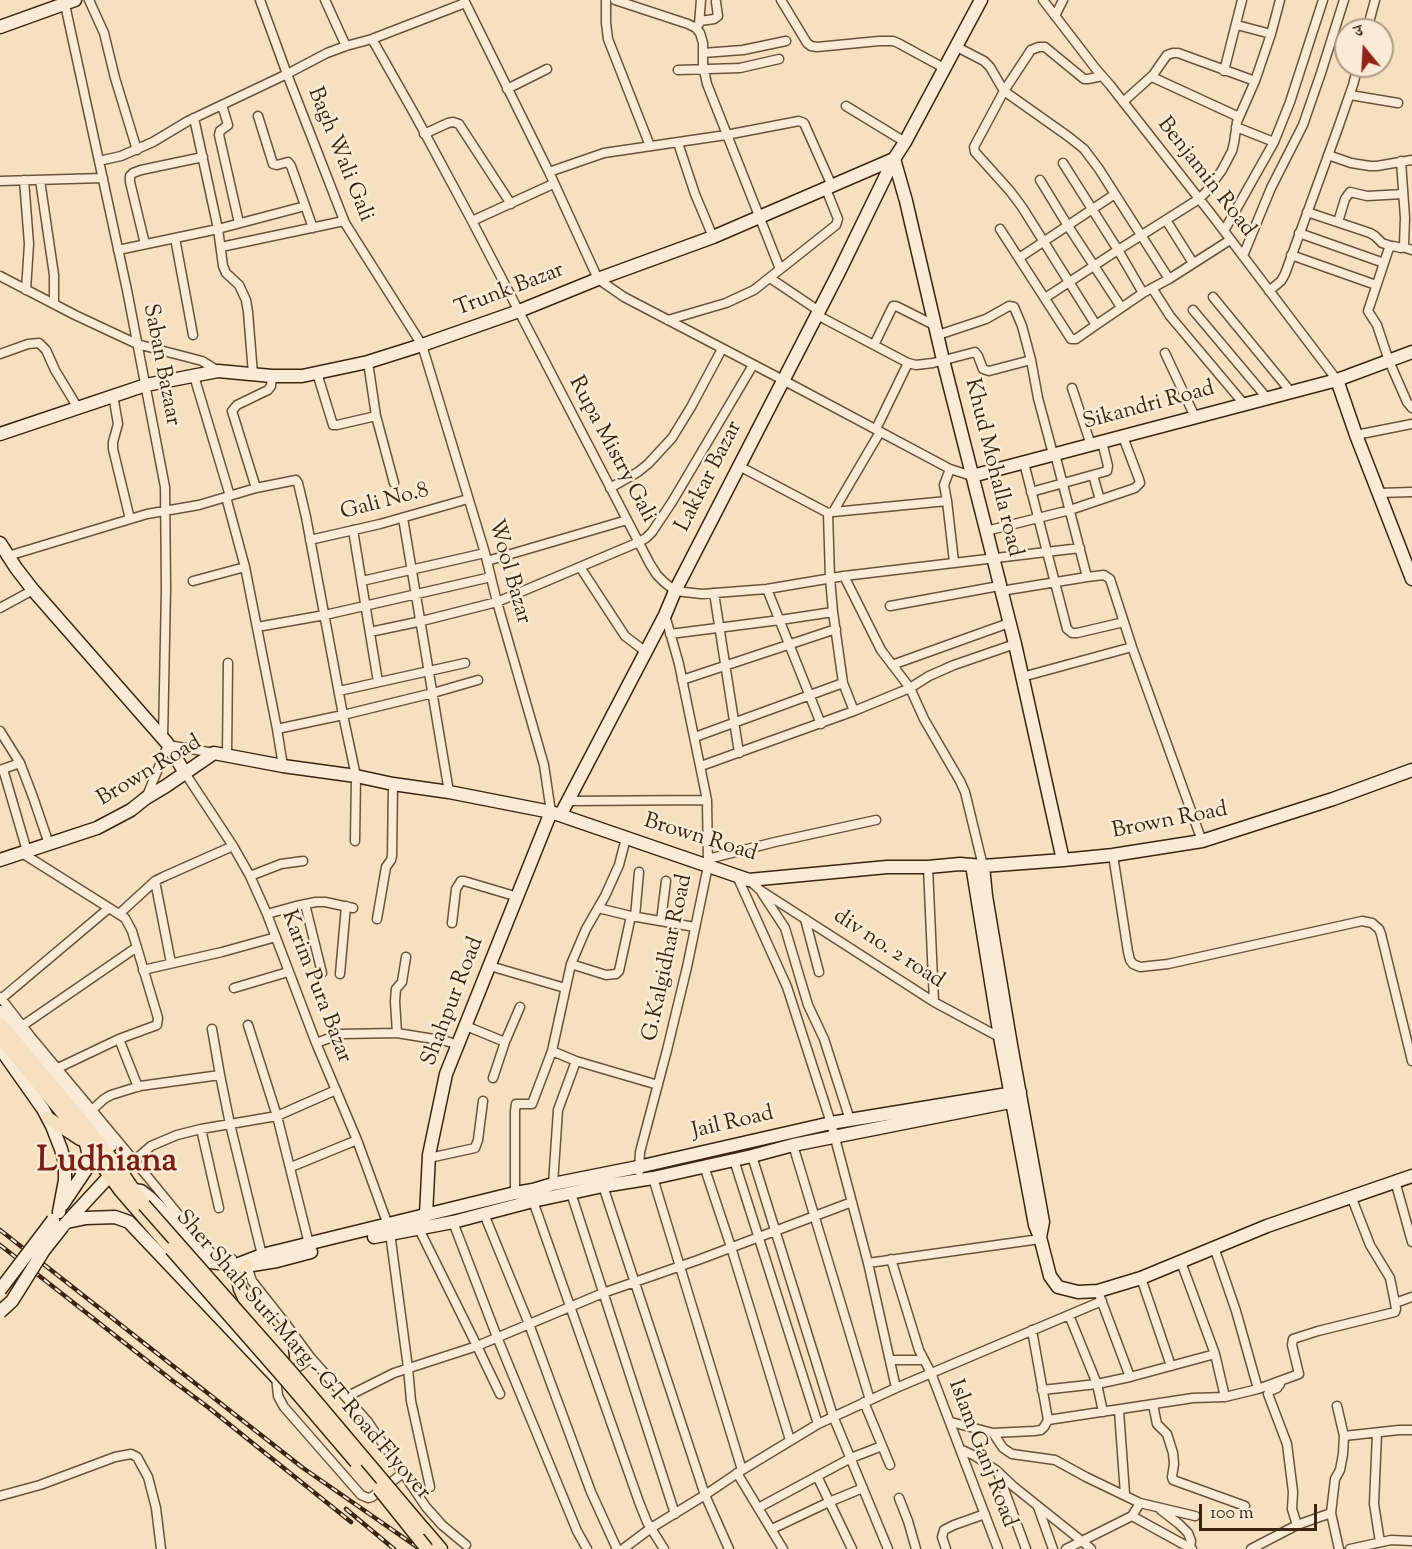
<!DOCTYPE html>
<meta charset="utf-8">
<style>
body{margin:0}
#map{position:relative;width:1412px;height:1549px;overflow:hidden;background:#f6e0c0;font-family:"Sorts Mill Goudy","Noto Serif Devanagari",serif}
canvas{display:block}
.north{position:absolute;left:1334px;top:18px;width:60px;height:60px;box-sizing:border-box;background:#f9ebd6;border:2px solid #ad9c86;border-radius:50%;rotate:342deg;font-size:16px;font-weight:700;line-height:24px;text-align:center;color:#3a260e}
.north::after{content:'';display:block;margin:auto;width:21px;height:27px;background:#8f2418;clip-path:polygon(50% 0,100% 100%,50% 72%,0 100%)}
.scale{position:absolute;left:1199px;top:1504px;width:118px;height:27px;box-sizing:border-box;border:3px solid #3a260e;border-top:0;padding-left:8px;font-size:18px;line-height:21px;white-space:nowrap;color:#3a260e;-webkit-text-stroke:4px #f9ebd6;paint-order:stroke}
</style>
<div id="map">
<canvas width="1412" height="1549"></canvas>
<div class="north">उ</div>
<div class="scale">100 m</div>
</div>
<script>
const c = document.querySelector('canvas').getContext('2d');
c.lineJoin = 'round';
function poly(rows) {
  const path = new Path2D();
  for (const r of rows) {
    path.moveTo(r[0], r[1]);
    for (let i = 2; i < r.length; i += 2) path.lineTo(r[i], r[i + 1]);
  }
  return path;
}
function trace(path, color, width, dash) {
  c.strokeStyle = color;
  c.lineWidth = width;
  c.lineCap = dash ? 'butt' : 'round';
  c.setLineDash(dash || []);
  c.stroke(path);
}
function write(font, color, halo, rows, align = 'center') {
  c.font = font + ' "Sorts Mill Goudy",serif';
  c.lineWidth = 5;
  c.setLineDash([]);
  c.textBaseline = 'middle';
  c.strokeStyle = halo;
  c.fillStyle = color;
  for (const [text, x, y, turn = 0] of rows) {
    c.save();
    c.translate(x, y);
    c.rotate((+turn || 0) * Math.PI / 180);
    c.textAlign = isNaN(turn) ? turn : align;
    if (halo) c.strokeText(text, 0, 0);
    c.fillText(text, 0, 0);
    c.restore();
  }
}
const street = poly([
 [64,0,127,290,165,487,166,588,163,739],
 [89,0,104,33,115,78,137,150],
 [260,0,287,74,345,223,422,345,485,553,497,602,544,765,551,812],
 [325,0,346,46],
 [464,0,549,172,598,279,624,297,783,380,950,469,972,476],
 [606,0,606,23,608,39,650,146],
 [615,0,688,24,696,28,700,33,703,43,703,66,707,84,780,269],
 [781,0,807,43,811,46,817,47,879,41,893,41,898,43,944,68],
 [1043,0,1096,69,1110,85,1215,219,1337,380],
 [1055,16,1063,0],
 [700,21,714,19,718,16,716,2],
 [699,24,701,0],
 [1237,25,1271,34],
 [1367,30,1375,0],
 [372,39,415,115,472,221,650,564,657,575,664,582,675,591,702,594,767,589,844,576,1080,548],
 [955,46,984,61,990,67,1004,91,1069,137,1084,149,1099,169,1169,279],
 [703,53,743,50,786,41],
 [678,70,740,68,779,59],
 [1224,71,1242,0],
 [1102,76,1088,79,1084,79,1045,47,1039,47,1031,50,1004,91,974,147,975,152,1010,191,1022,207,1096,325,1143,293,1169,279,1230,240],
 [1152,77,1239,117],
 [507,89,547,69],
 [1350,95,1398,103],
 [1123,102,1153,75,1167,55,1173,53,1178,53,1255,81],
 [222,105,228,125,220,131,219,135,239,223],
 [846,106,905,142],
 [258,116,273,164,277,165,288,162,291,166,313,228],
 [194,118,218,229,223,266,226,273,239,285,246,300,248,312,253,374],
 [1236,127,1274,142],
 [424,134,448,123,453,122,459,124,511,204],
 [678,143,695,194,713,237],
 [1328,155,1351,163,1370,166,1377,166,1412,160],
 [99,161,121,156,153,142,188,121,287,74,327,53,346,46,372,39,465,3],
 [1401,161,1405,218,1404,244,1401,248,1393,246,1389,248,1368,311,1377,325,1389,361,1407,402,1412,408],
 [1063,163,1118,250,1143,293],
 [549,172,604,153,726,135,799,121,804,123,832,186],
 [24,180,29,244,26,290],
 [40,180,54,275,54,304],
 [1040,180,1068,226,1121,307],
 [0,181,103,178],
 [1307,212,1370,233,1375,236,1382,243,1391,246],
 [1166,220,1193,263],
 [472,221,553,184],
 [1338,222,1345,199,1350,192,1367,196,1403,194],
 [1000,229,1071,339,1076,339,1096,325],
 [1224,231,1274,142,1290,102,1323,0],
 [1299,233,1384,263],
 [175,238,193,335],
 [145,244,130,182,130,176,133,173,141,170,203,157],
 [221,247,344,221],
 [1403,247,1412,250],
 [118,250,218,229,305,206],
 [1291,255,1376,285],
 [1243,256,1271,188,1303,125,1321,73,1344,0],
 [1019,258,1115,194],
 [0,276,75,315,137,344,202,361,218,371],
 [770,278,819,311],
 [1152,288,1170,316,1244,404],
 [1269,291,1281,281,1285,274,1337,131,1353,85,1358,66],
 [1213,297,1291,392],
 [1045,298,1118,250,1199,199,1206,192,1222,170,1232,151,1234,143,1237,122,1255,81,1271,34,1280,0],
 [1193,310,1267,398],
 [817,315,908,363,916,365,933,363,975,352,978,356,983,369,989,371,1031,360],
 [668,320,726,303,754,290,836,225,838,219,826,189],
 [938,335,986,319,1009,306,1014,307,1022,326,1031,360,1038,398,1053,454],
 [874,345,893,306,896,306,936,326],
 [1165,353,1195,417],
 [0,354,28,344,39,343,46,350,55,370,78,408],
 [368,362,376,416,394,483],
 [317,373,333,425,337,425,376,416],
 [194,376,230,496],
 [1072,388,1091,445],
 [113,395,118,424,113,442,113,449,130,519],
 [876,429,908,363],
 [880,432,833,512,947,501,944,485,950,469],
 [1356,435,1412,424],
 [1055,454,1087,577,1104,575,1110,579,1132,647,1202,841],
 [1024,463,1067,629,1072,633,1077,633,1124,622],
 [739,466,828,513,832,512],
 [1093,475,1100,500],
 [256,488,232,411,237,405,268,390,271,386,272,376],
 [610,488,638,472,648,464,672,438,691,407,722,349],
 [1031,492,1107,471,1108,466,1102,442],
 [1379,493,1412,492],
 [226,497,245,567,277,729,283,766],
 [947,501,954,562],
 [828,513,830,578,833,612,843,683,854,711],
 [403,518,449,792],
 [353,530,378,682],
 [986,531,1070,510,1135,488,1140,483,1139,479,1123,437],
 [310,540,380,524,468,499],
 [8,556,147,514,199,505,256,488,296,480,298,483,306,517,343,715,433,693,478,680],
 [487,561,627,520],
 [580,567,625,636,646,652],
 [844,576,881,650,910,688,924,719,960,781,965,792,983,866],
 [193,581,245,567],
 [362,581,485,553],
 [767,589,821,724],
 [1001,591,1087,577],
 [714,593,739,753],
 [890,606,999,586],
 [0,608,33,590],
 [257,627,325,615,491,577],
 [370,632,422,621,497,602,639,542,646,538,652,532,672,502,753,365],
 [670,634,780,620,833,612],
 [892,665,1009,623],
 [1022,677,1132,647],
 [682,680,836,629],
 [339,691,465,663],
 [277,729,343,715,356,776,355,841],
 [0,731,20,763],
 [695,737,843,683],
 [227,755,228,663],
 [701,766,854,711,910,688,929,676,954,665,1015,644],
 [3,769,27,851],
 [0,770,20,763,33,797,49,844],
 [185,773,233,846,250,876,267,914,316,1043,357,1140,388,1225],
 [146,798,168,745,214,753],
 [568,801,707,800],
 [22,853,125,918,132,931,158,1018,157,1025,119,1039,58,1068],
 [1113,855,1128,952,1130,960,1133,964,1140,967,1168,964,1362,921,1372,923,1379,929,1381,934,1412,1061],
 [708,859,775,842,876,820],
 [928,867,934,1002],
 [250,876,281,864,303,861],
 [737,876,787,987,831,1123,868,1263,896,1388,1102,1301],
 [749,880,760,890,934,1002,1001,1038],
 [155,881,171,963],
 [762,893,785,928,808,1005,824,1039,850,1120],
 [305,904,322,973],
 [598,908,631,916,695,927],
 [119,914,155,881,163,877,233,846],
 [267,914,296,906,316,902,325,902,353,908],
 [635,917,639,872],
 [377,919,386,867,391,860,392,856,393,784],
 [805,919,819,972],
 [661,921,666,881],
 [452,923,456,889,461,881,464,881,518,897],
 [406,957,402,982,396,989,395,1001,397,1033,446,1041,458,1045],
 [571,964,606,975,616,974,619,971,631,916],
 [490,966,565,988],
 [143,970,222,952,276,937],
 [340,974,346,906],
 [234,988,288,972],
 [0,997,31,1037,147,1176,204,1246,215,1256,232,1259],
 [1,999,109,908],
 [248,1025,277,1116,309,1244],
 [22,1026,137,947],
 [466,1026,505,1042,520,1007],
 [212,1029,220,1075],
 [119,1039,138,1087],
 [316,1043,341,1034,397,1033],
 [552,1051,571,964,586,929,605,896,619,865,626,838],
 [493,1078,505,1042],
 [93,1109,104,1099,111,1095,140,1086,220,1075,230,1124,262,1255],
 [201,1129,219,1208],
 [793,1145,870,1400],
 [752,1156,833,1416,888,1549],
 [429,1158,475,1148,478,1140,483,1101],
 [135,1160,151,1146,177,1135,201,1129,277,1116,336,1090],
 [734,1160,818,1424],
 [704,1166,731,1247,790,1440],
 [291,1167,357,1140],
 [639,1171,640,1152,667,1050,687,967,708,866,707,800,679,664,665,615],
 [653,1178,742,1470],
 [1395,1181,1412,1242],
 [553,1184,558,1110,576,1061,658,1085],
 [603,1186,705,1495,729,1549],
 [515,1193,515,1111,516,1104,532,1104,552,1051,576,1061],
 [571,1193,675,1514],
 [1351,1196,1370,1245,1390,1278,1395,1303],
 [533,1201,639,1502,647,1522,664,1549],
 [484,1214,529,1324,591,1492,617,1549],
 [453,1222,497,1337,577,1531,587,1549],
 [418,1227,477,1346,500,1394],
 [390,1233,408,1368,411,1401,430,1487],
 [1214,1247,1236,1311,1258,1389],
 [891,1259,919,1350,931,1373,998,1549],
 [868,1263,1040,1239],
 [247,1266,252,1281,286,1324,311,1358,368,1422,403,1473,372,1497,368,1498,361,1495,284,1407,278,1396,276,1377],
 [1141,1278,1171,1366],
 [1100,1297,1130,1377],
 [1069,1315,1097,1384,1103,1412],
 [1215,1354,1225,1397],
 [890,1360,924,1360],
 [287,1375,311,1358],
 [1280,1381,1280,1384,1277,1388,1270,1391,1268,1394,1287,1444,1293,1492,1292,1509,1297,1525],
 [1042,1390,1097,1384,1130,1377,1215,1354,1181,1262],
 [346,1397,394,1373,477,1346,603,1293,698,1260,852,1202],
 [864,1402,890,1465],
 [1153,1405,1157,1424,1167,1434,1173,1453,1174,1464,1172,1477,1173,1480,1245,1506],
 [1119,1411,1125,1494],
 [1048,1420,1193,1398,1225,1397,1258,1389,1299,1374,1292,1345,1293,1339,1318,1331,1395,1312,1396,1309,1395,1303,1412,1297],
 [951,1422,993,1433,1034,1431,1041,1430,1044,1427,1048,1420,1032,1330],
 [993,1433,1003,1448,1012,1454,1055,1460,1086,1477,1140,1503,1132,1516,1066,1549],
 [1377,1433,1374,1504,1380,1542],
 [1344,1436,1399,1430,1412,1430],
 [960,1449,975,1456,996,1470,1013,1486,1083,1542,1091,1549],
 [403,1473,426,1507,442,1525,466,1545],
 [737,1473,783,1549],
 [998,1473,1026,1549],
 [817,1476,852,1549],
 [0,1496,40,1485,115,1457,131,1454,137,1457,148,1477,156,1508,161,1549],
 [899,1498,908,1521,916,1549],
 [1140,1503,1195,1516],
 [1038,1507,1053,1549],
 [758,1508,851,1458,882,1446],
 [1161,1510,1179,1524,1188,1533,1191,1541,1190,1548],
 [1331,1513,1339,1549],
 [1132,1516,1192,1549],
 [772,1529,829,1502,863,1488],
 [623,1549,651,1528,705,1495,742,1470,818,1424,896,1388],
 [946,1549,942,1537,944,1530,954,1525,985,1514],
 [1251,1549,1297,1525,1331,1513,1335,1479,1340,1470,1343,1454,1344,1436,1337,1406],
 [1350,1549,1391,1540,1412,1541]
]);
const secondary = poly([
 [0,27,75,0],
 [894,159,906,201,943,360,1015,644,1063,860],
 [1337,380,1356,435,1412,579],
 [0,434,146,385,218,371,272,376,302,376,368,362,422,345,519,311,598,279,713,237,894,159],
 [972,476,1337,380,1412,352],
 [0,543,16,568,33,590,167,743,185,773],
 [561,814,665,615,675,591,839,272,894,159,905,142,981,0],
 [0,860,97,828,131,810,146,798,166,786,214,753,283,766,356,776,393,784,449,792,551,812,749,880,887,867,928,867,960,864,983,866,1063,860,1113,855,1202,841,1333,799,1412,770],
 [972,865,1000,1037,1035,1225,1040,1237,1050,1276,1058,1287,1078,1292,1098,1291,1141,1278,1267,1226,1412,1176],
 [983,866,986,896,1011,1045,1043,1222,1040,1237],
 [0,1012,86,1113,111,1145],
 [0,1048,43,1109,52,1126,61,1149,65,1163,65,1180,59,1212],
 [133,1190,141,1191,150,1198,175,1223,210,1262,236,1265,262,1255,515,1193,533,1190,553,1184,638,1167,831,1123,1020,1092],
 [63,1204,87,1168,90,1161,86,1143],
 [426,1215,429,1155,446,1074,551,812],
 [67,1222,86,1218,115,1217,129,1222,276,1377,283,1378],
 [66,1223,115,1170],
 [374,1237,453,1222,533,1201,603,1186,653,1178,752,1156,793,1145,1020,1100],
 [252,1265,277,1261,311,1252]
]);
const primary = poly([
 [0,1023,82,1121,118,1167,144,1205],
 [0,1037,74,1127,120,1190,171,1249],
 [48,1118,80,1139],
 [247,1266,238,1279,240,1289,244,1298,279,1343,282,1351,283,1363],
 [423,1528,441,1549]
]);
trace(street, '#69543a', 11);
trace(secondary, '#3a260e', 15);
trace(primary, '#3a260e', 15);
trace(street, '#f9ebd6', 8);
trace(secondary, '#f9ebd6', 12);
trace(primary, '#f6e0c0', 12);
const rail = poly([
 [0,1230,303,1468,420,1549],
 [0,1245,173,1381,209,1408,351,1522],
 [346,1509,394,1549]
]);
trace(rail, '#3a260e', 4.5);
trace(rail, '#f9ebd6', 2, [7]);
const secondaryBridge = poly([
 [0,1290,53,1220],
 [0,1312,12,1301,44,1250,63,1226]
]);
const primaryBridge = poly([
 [144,1205,293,1374,423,1528],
 [171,1249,285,1379,356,1462],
 [379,1489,427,1549]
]);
trace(secondaryBridge, '#3a260e', 15, []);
trace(primaryBridge, '#3a260e', 15, []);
trace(secondaryBridge, '#f9ebd6', 12);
trace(primaryBridge, '#f6e0c0', 12);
write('22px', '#3a260e', '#f9ebd6', [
 ["Bagh Wali Gali",339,155,68],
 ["Benjamin Road",1205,178,52],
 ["Trunk Bazar",510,291,-21],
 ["Saban Bazaar",160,365,79],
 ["Sikandri Road",1149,407,-15],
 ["Rupa Mistry Gali",611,450,62],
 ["Khud Mohalla road",992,468,76],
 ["Lakkar Bazar",710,477,-63],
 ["Gali No.8",385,503,-15],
 ["Wool Bazar",508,572,74],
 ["Brown Road",150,772,-31],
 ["Brown Road",1170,822,-11],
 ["Brown Road",700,839,17],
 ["div no. 2 road",888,950,33],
 ["G.Kalgidhar Road",669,958,-78],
 ["Karim Pura Bazar",315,987,69],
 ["Shahpur Road",454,1002,-69],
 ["Jail Road",733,1124,-13],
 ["Sher Shah Suri Marg - GT Road Flyover",302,1356,49],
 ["Islam Ganj Road",981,1454,69]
]);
write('bold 34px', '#7a1f14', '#f9ebd6', [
 ["Ludhiana",107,1164]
]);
</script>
